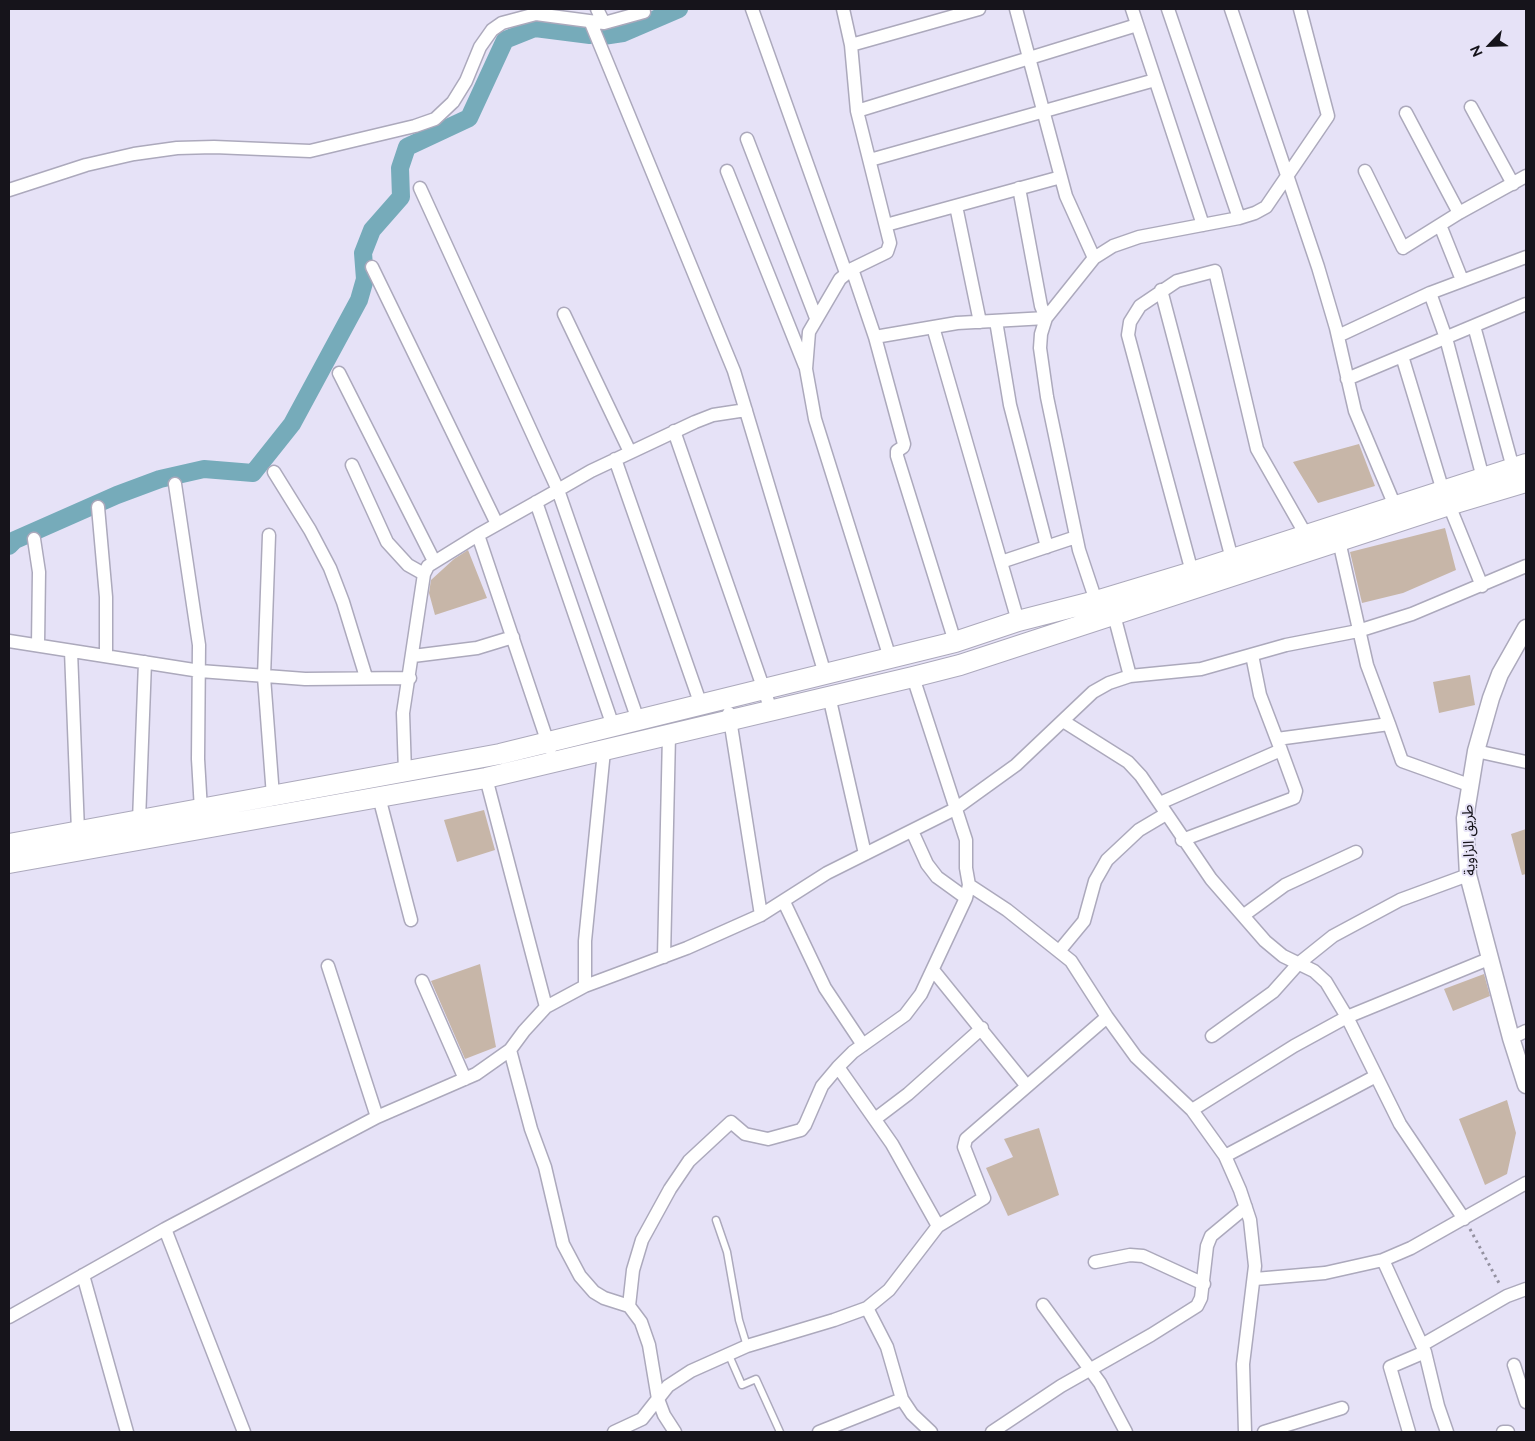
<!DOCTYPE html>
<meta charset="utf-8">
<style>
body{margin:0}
#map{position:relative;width:1535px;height:1441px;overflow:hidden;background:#e6e2f7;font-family:Raleway,sans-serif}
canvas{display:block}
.frame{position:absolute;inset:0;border:10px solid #16141b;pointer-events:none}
.north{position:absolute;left:1465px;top:20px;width:50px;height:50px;-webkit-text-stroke:4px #e6e2f7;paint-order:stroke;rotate:246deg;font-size:14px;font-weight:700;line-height:20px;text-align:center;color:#16141b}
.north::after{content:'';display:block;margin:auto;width:18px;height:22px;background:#16141b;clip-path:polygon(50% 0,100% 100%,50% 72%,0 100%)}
</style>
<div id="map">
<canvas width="1535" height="1441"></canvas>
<div class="frame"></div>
<div class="north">N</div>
</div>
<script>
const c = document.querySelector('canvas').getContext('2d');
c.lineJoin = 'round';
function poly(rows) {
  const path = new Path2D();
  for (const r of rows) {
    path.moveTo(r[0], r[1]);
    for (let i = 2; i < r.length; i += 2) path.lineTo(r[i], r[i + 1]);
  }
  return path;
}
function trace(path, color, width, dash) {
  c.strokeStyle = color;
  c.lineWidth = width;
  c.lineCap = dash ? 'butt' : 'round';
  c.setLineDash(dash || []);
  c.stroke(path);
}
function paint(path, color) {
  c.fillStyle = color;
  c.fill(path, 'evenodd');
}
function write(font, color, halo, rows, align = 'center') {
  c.font = font + ' Raleway,"Noto Sans Arabic",sans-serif';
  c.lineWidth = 4;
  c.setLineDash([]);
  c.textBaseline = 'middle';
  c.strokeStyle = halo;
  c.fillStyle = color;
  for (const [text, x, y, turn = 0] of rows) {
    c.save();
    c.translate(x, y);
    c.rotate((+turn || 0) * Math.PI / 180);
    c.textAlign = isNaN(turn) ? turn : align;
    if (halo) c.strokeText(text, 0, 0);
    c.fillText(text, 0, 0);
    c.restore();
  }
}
trace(poly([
 [603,36,623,33,679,9],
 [9,546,15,540,117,495,160,479,204,469,253,473,292,424,359,300,365,279,363,253,372,230,401,197,400,168,407,147,469,118,505,40,535,28,590,35]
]), '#76abba', 18);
paint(poly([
 [1359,444,1375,486,1318,503,1293,462],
 [1445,528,1456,570,1403,593,1362,603,1350,552],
 [468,550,487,598,435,615,429,593,431,580,454,559],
 [1470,675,1475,705,1439,713,1433,682],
 [484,810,495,850,457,862,444,820],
 [1526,829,1526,874,1522,875,1511,834],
 [480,964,496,1047,465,1059,431,981],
 [1484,974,1490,996,1453,1011,1444,989],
 [1507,1100,1516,1133,1507,1174,1485,1185,1459,1119],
 [1039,1128,1059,1195,1008,1216,986,1168,1013,1157,1004,1139]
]), '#c7b6a8');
const service = poly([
 [716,1220,727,1252,739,1320,747,1346],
 [728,1353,742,1385,756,1379,780,1432]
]);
const minor = poly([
 [597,9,604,23],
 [752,9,846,273],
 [843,9,851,45,857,111,890,243,887,252,852,269,840,279,809,332,806,369,815,419,890,658],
 [1016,9,1066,196,1094,258],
 [1132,9,1203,225],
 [1231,9,1318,267,1336,328,1355,411,1395,506],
 [591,23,734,371,825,674],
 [851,45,979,9],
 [1471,107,1513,184],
 [857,111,1137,25],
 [1406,113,1459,213,1526,176],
 [747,139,816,318],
 [870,160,1155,80],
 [727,171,805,366],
 [1365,171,1403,248,1459,213],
 [9,190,86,165,134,154,177,148,214,147,310,151,415,126,435,119,453,102,466,81,480,47,492,30,502,23,536,14,604,23,644,12],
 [956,206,980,322],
 [1239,218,1255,213,1266,207,1328,116,1300,9],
 [886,225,1061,177],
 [1440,225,1462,280],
 [372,267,497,524],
 [852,269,875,337,904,444,903,447,897,451,897,456,955,642],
 [1161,290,1232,559],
 [1430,293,1446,338,1483,478],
 [564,314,630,452],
 [996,321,1010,405,1047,547],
 [1474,326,1513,468],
 [933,327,1018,621],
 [1338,336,1430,293,1526,257],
 [875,337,957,323,1046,318,1041,306,1019,188],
 [1402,356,1443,491],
 [339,373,434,561],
 [1347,379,1526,304],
 [674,431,771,710],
 [615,459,701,705],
 [352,465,387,542,408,565,424,574],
 [274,472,310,530,330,568,343,602,366,677],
 [175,484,199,645,198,759,201,810],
 [536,502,613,726],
 [1449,505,1482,586],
 [98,507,106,597,106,656],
 [269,535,264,677,273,796],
 [478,535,550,749],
 [34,539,39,572,38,645],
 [1339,541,1367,665,1389,724],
 [1001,562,1076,537],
 [1192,572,1128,335,1130,322,1140,306,1177,281,1215,271,1257,449,1306,535],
 [1096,601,1079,550,1047,397,1040,348,1041,334,1046,318,1094,258,1113,246,1139,237,1239,218,1168,9],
 [1114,615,1130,676],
 [9,641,200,671,305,679,410,678],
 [71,651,78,831],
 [413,656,477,648,513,637],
 [829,696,865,854],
 [729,713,761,915],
 [638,720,558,490,591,471,695,422,713,415,746,410],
 [1063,721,1128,762,1141,776,1211,879,1265,941,1283,956,1314,971,1326,982,1347,1017,1400,1124,1464,1219],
 [1277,739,1389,724,1402,761,1469,785],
 [1476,751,1526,762],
 [405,772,403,713,424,574,428,566,478,535,558,490,420,188],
 [379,797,411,920],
 [1160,803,1281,750,1260,695,1252,655],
 [139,821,145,662],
 [912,831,927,864,937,877,966,898],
 [1182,840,1294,798,1296,791,1281,750],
 [969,885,1007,910,1071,961,1107,1017,1136,1057,1192,1110,1225,1156,1240,1190,1250,1220,1255,1266,1243,1364,1245,1432],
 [784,902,825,988,863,1045],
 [1244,915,1285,885,1356,852],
 [1060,950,1084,921,1095,881,1107,860,1139,830,1166,814],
 [664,957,669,735],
 [328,966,377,1117],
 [933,970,1026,1085],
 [422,981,465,1079],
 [585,986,585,941,604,751],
 [546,1007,585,986,687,948,761,915,827,873,955,809,1016,765,1093,692,1109,683,1130,676,1201,669,1286,645,1358,631,1412,614,1526,566],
 [1212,1036,1273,992,1298,964,1333,936,1400,900,1468,875],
 [1511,1038,1526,1031],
 [510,1050,531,1129,545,1167,563,1244,580,1276,594,1292,604,1298,629,1306,641,1322,649,1345,658,1399,664,1415,675,1432],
 [838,1067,892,1144,938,1226],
 [1192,1110,1294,1046,1347,1017,1491,958],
 [875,1119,908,1094,982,1028],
 [1225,1156,1376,1076],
 [165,1229,244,1432],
 [1383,1260,1425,1352,1438,1406,1447,1432],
 [1095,1262,1130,1255,1143,1256,1204,1284],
 [83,1275,127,1432],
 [1255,1279,1325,1273,1383,1260,1411,1248,1526,1183],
 [1043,1305,1100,1383,1126,1432],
 [629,1306,633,1270,642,1240,670,1189,689,1161,731,1122,745,1134,768,1139,801,1130,805,1125,822,1086,838,1067,853,1052,905,1015,921,994,966,898,969,885,966,868,966,840,913,677],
 [867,1308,887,1347,902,1399,912,1414,931,1432],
 [9,1317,165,1229,377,1117,476,1074,510,1050,524,1031,546,1007,486,778],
 [1422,1345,1507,1296,1526,1289],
 [1514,1365,1526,1402],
 [614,1432,642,1419,668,1386,691,1371,747,1346,834,1320,867,1308,889,1290,938,1226,984,1198,964,1147,966,1139,1107,1017],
 [819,1432,902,1399],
 [992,1432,1061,1386,1151,1335,1197,1306,1201,1298,1207,1246,1211,1236,1246,1207],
 [1264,1432,1342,1408],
 [1409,1432,1390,1367,1425,1352],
 [1503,1432,1508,1432]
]);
const tertiary = poly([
 [1526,628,1500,674,1491,698,1476,751,1465,818,1468,875,1511,1038,1526,1085]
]);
const primary = poly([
 [9,844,500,754,955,642,1018,621,1096,601,1192,572,1526,464],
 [9,863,486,778,913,677,960,665,1449,505,1526,482]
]);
trace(service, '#aca9bc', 9);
trace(minor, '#aca9bc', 15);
trace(tertiary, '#aca9bc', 19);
trace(primary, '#aca9bc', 22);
trace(poly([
 [1470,1229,1500,1285]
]), '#9491a0', 3, [2.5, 4]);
trace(service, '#fff', 6);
trace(minor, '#fff', 12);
trace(tertiary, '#fff', 16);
trace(primary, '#fff', 20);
write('15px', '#16141b', '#e6e2f7', [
 ["طريق الزاوية",1469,840,-92]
]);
</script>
